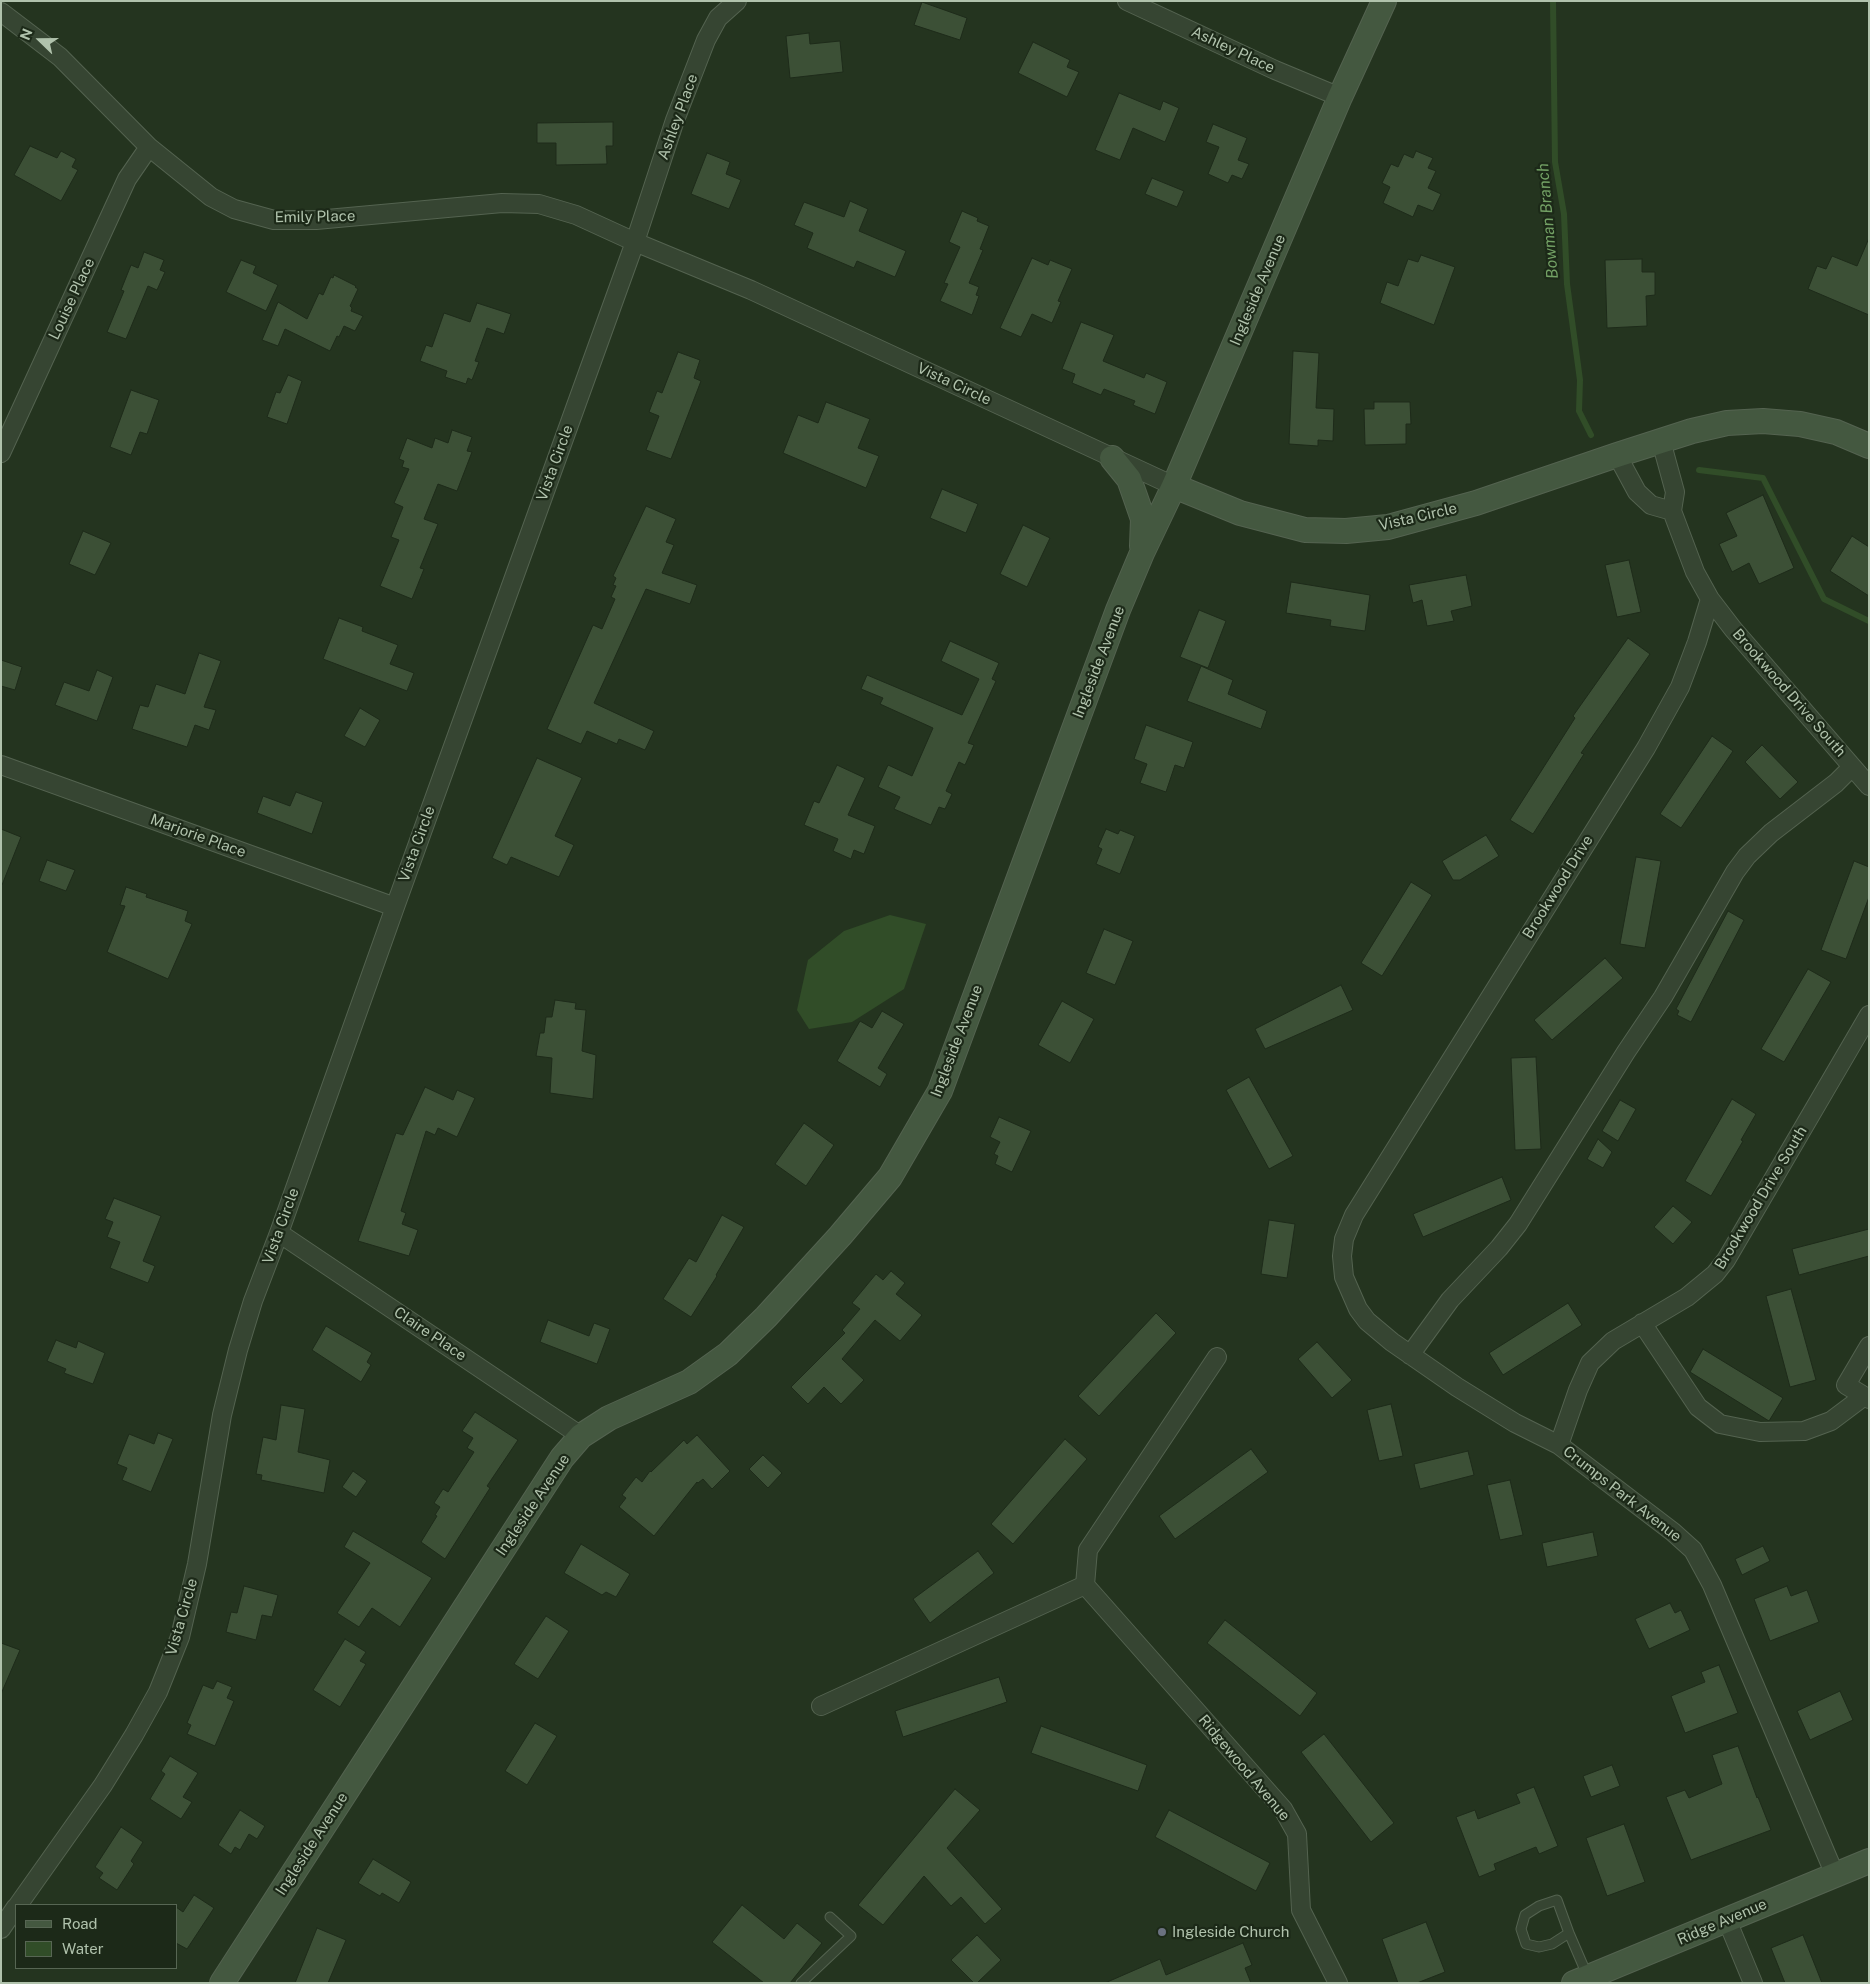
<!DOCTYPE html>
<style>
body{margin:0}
#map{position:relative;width:1870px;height:1984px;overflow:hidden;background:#24341f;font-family:"Public Sans",sans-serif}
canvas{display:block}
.frame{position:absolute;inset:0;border:2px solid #b0c2ac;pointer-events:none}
.legend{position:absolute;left:15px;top:1904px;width:162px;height:65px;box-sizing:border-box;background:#1c2918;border:1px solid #576653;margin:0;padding:6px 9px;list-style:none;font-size:15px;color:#b0c2ac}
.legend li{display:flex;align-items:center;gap:10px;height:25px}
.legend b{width:25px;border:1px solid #576653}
.north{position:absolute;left:15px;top:15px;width:50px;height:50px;-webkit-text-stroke:4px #1c2918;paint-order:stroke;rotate:292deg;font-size:14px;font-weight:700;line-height:20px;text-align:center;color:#b0c2ac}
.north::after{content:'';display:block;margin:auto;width:18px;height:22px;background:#b0c2ac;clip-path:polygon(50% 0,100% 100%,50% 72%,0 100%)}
</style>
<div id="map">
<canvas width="1870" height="1984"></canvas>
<div class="frame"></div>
<ul class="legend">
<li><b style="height:6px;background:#445840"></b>Road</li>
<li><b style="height:14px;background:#314d28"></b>Water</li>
</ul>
<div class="north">N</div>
</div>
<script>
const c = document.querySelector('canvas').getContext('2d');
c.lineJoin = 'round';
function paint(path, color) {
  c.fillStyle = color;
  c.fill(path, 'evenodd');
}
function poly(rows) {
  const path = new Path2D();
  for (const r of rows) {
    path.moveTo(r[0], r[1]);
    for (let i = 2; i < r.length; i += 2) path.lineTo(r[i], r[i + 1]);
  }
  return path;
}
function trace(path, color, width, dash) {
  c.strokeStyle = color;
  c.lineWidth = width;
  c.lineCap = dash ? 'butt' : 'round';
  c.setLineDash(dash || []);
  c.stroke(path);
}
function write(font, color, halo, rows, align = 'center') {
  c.font = font + ' "Public Sans",sans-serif';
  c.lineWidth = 4.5;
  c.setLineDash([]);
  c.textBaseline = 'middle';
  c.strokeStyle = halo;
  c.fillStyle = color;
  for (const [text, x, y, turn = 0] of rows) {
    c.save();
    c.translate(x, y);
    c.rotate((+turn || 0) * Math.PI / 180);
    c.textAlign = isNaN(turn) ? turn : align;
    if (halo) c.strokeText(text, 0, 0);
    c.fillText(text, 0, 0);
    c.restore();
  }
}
paint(poly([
 [890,915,926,924,904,989,852,1022,809,1029,797,1010,808,960,844,931]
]), '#314d28');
trace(poly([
 [1553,1,1555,162,1564,214,1567,284,1580,380,1579,411,1591,435],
 [1699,470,1763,478,1824,599,1869,621]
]), '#314d28', 6);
const building = poly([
 [922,2,967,18,960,40,914,25,922,2],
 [809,33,810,44,840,41,843,72,790,78,786,36,809,33],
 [1033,42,1070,60,1067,67,1079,72,1067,97,1018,73,1033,42],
 [1119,93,1160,110,1163,101,1179,108,1165,142,1133,128,1120,160,1095,150,1119,93],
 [613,122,613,146,606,146,607,164,556,165,556,143,537,143,537,123,613,122],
 [1213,124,1247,138,1238,160,1249,164,1242,179,1232,175,1228,183,1208,174,1219,147,1206,142,1213,124],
 [30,146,57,158,61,151,76,159,72,167,78,170,61,201,14,175,30,146],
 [1416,151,1433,158,1428,168,1436,171,1428,188,1441,194,1433,211,1418,205,1413,217,1383,203,1390,187,1382,183,1391,164,1398,167,1404,154,1413,158,1416,151],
 [707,153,730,162,726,174,741,180,729,209,691,194,707,153],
 [1152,178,1184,191,1177,207,1145,194,1152,178],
 [850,201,868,209,859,231,906,251,895,277,857,261,854,268,807,248,813,233,794,225,804,202,844,217,850,201],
 [962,211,978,218,977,221,989,226,980,249,983,250,969,283,979,287,976,295,979,296,972,315,940,301,948,284,944,283,960,247,949,242,962,211],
 [1869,238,1869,315,1808,289,1817,266,1826,269,1832,256,1857,266,1869,238],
 [144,252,164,260,160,270,165,272,157,290,148,286,126,339,107,332,124,291,121,290,131,265,138,268,144,252],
 [1421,255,1455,267,1434,325,1380,303,1387,282,1398,286,1408,259,1418,262,1421,255],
 [1032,258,1048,265,1050,260,1072,269,1058,301,1061,302,1052,323,1032,314,1021,337,1000,328,1032,258],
 [1642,259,1642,272,1655,272,1655,295,1646,296,1647,326,1607,328,1605,260,1642,259],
 [241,260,256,266,253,273,278,285,266,311,226,292,241,260],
 [334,275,356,286,355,287,358,289,350,306,352,308,351,311,363,316,355,331,344,326,339,337,337,336,330,351,285,329,278,346,262,340,278,302,307,319,319,293,323,295,331,277,333,278,334,275],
 [477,303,511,314,504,334,487,328,475,361,479,362,472,380,468,378,466,384,445,377,447,371,420,361,426,345,432,347,444,313,470,322,477,303],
 [1081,322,1114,335,1103,361,1144,378,1146,373,1167,382,1155,414,1133,405,1135,401,1104,389,1101,395,1072,383,1075,374,1062,369,1081,322],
 [1293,351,1319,353,1316,408,1334,409,1333,441,1318,440,1318,446,1289,444,1293,351],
 [678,352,700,360,694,378,701,381,671,459,646,450,659,416,649,412,657,391,662,393,678,352],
 [288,375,302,381,287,424,267,417,276,392,280,393,288,375],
 [131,390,159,400,147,434,140,432,131,455,110,447,131,390],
 [826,402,870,419,858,448,879,456,866,488,783,453,798,415,818,423,826,402],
 [1374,402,1410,402,1411,424,1406,424,1406,444,1365,445,1364,409,1374,409,1374,402],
 [452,430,472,437,467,451,472,452,457,491,438,484,424,519,438,524,420,568,424,569,412,599,380,586,399,540,391,537,403,507,394,503,409,469,402,467,404,461,399,459,407,438,432,448,435,438,448,443,452,430],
 [942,489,978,504,966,533,930,518,942,489],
 [1763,495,1794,568,1759,584,1749,563,1732,572,1719,544,1737,536,1726,513,1763,495],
 [646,506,676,519,666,542,674,545,662,573,697,585,690,604,646,589,594,703,654,731,645,750,619,739,617,744,587,731,581,744,547,729,593,625,602,629,615,599,611,597,616,586,613,585,616,578,613,576,646,506],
 [1023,525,1050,538,1027,587,1000,574,1023,525],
 [83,531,111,543,95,575,69,564,83,531],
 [1852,536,1869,547,1869,596,1830,571,1852,536],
 [1629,560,1641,612,1617,617,1605,565,1629,560],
 [1466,575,1472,606,1451,611,1454,621,1427,626,1422,600,1413,603,1409,585,1466,575],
 [1291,582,1370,595,1365,631,1330,626,1331,620,1286,613,1291,582],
 [1199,610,1226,621,1208,668,1180,657,1199,610],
 [339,618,363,627,362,631,398,645,390,664,414,673,407,691,323,659,339,618],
 [1628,638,1650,654,1581,753,1584,754,1533,834,1510,820,1575,718,1573,716,1628,638],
 [950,641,999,663,992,679,996,681,968,743,974,745,965,765,959,762,946,791,952,794,945,809,939,807,931,825,894,809,900,797,878,787,888,765,912,776,933,728,880,704,883,698,861,689,867,675,962,715,979,679,941,661,950,641],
 [199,653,221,661,204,707,216,710,209,730,195,725,187,747,132,729,140,705,148,707,156,684,185,694,199,653],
 [1,660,22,667,15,690,1,686,1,660],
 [1201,666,1233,680,1228,694,1267,711,1261,729,1187,701,1201,666],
 [97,670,113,677,97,721,55,705,64,682,89,691,97,670],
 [360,708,380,720,365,747,344,736,360,708],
 [1146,725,1193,742,1184,768,1175,765,1166,792,1140,783,1147,764,1134,759,1146,725],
 [1712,736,1733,751,1681,828,1660,814,1712,736],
 [1762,745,1798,782,1780,799,1745,762,1762,745],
 [537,758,582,778,555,836,574,845,559,877,511,857,507,865,492,858,537,758],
 [837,765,865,778,848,815,875,826,864,854,854,850,851,859,833,851,838,839,804,825,814,801,819,803,837,765],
 [296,792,323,802,312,834,257,813,263,796,290,806,296,792],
 [1,829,21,837,2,885,1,885,1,829],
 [1106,829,1118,834,1120,830,1135,836,1120,874,1096,864,1102,849,1098,847,1106,829],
 [1486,835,1499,856,1460,880,1453,880,1442,861,1486,835],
 [1636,857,1661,861,1645,948,1620,944,1636,857],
 [47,860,75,870,66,891,39,881,47,860],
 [1854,861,1869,867,1869,897,1846,959,1821,950,1854,861],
 [1411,882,1432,895,1382,976,1361,963,1411,882],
 [126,887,147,894,146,897,188,911,185,921,192,924,168,979,107,952,125,906,120,905,126,887],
 [1728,911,1744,920,1691,1022,1677,1015,1679,1011,1676,1009,1728,911],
 [1104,929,1133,941,1115,985,1086,973,1104,929],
 [1605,958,1623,978,1552,1040,1534,1020,1605,958],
 [1808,969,1831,982,1784,1062,1761,1049,1808,969],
 [1341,985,1353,1010,1265,1049,1255,1029,1341,985],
 [555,1000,576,1003,575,1009,586,1010,582,1051,596,1055,593,1099,550,1093,552,1058,536,1056,540,1033,544,1033,546,1017,552,1017,555,1000],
 [1062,1001,1094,1019,1070,1063,1038,1045,1062,1001],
 [882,1011,904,1024,878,1068,887,1074,880,1087,837,1061,860,1021,872,1028,882,1011],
 [1536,1057,1541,1149,1515,1150,1511,1058,1536,1057],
 [1249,1077,1293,1156,1269,1169,1226,1090,1249,1077],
 [425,1087,453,1100,457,1090,475,1098,457,1137,438,1128,435,1135,426,1131,401,1211,406,1213,402,1224,418,1230,409,1256,358,1241,396,1133,403,1135,425,1087],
 [1732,1099,1756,1114,1741,1140,1743,1141,1711,1196,1685,1181,1732,1099],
 [1620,1100,1636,1109,1618,1141,1602,1131,1620,1100],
 [999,1117,1031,1131,1012,1172,995,1164,998,1156,994,1154,1000,1142,990,1137,999,1117],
 [804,1123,834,1145,806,1186,775,1164,804,1123],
 [1598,1139,1612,1152,1603,1168,1587,1159,1598,1139],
 [1502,1177,1511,1200,1423,1237,1413,1214,1502,1177],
 [114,1198,161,1216,143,1261,155,1266,148,1283,110,1268,120,1242,107,1237,113,1222,105,1219,114,1198],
 [1673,1206,1692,1222,1673,1244,1654,1227,1673,1206],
 [722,1215,744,1227,716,1275,717,1276,691,1317,663,1299,689,1258,696,1262,722,1215],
 [1269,1220,1295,1224,1287,1278,1261,1274,1269,1220],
 [1869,1229,1869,1256,1799,1275,1792,1249,1869,1229],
 [891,1271,905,1283,896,1294,922,1315,900,1341,875,1320,842,1359,864,1380,841,1404,824,1387,808,1404,791,1387,845,1333,842,1330,860,1309,852,1303,876,1274,883,1280,891,1271],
 [1791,1289,1816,1380,1790,1387,1766,1296,1791,1289],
 [1568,1303,1582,1325,1503,1375,1489,1353,1568,1303],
 [1156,1313,1176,1333,1099,1416,1078,1396,1156,1313],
 [548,1320,589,1336,594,1323,610,1329,597,1364,540,1342,548,1320],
 [326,1326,372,1353,367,1362,371,1365,361,1382,312,1350,326,1326],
 [56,1340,76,1348,78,1341,105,1353,93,1384,64,1373,66,1369,47,1361,56,1340],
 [1317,1342,1352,1380,1332,1398,1298,1359,1317,1342],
 [1703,1349,1783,1398,1769,1421,1690,1372,1703,1349],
 [1391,1404,1403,1456,1379,1461,1367,1410,1391,1404],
 [281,1405,305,1409,298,1452,330,1460,324,1493,261,1480,262,1475,256,1474,263,1437,276,1440,281,1405],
 [475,1412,518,1440,487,1486,490,1488,445,1559,421,1542,437,1516,435,1515,440,1507,434,1503,443,1489,448,1492,474,1452,467,1448,473,1438,462,1431,475,1412],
 [158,1433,173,1439,151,1492,122,1480,127,1468,117,1464,129,1434,154,1444,158,1433],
 [697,1435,730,1471,712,1489,703,1479,698,1483,697,1482,654,1536,619,1507,626,1498,622,1495,636,1477,642,1482,650,1471,651,1472,684,1440,687,1444,697,1435],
 [1065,1439,1087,1459,1013,1544,991,1524,1065,1439],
 [1251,1449,1268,1472,1175,1539,1159,1516,1251,1449],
 [1468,1451,1474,1475,1420,1489,1414,1464,1468,1451],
 [763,1455,782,1473,768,1488,749,1469,763,1455],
 [353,1471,367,1481,356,1497,342,1487,353,1471],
 [1510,1480,1523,1535,1500,1540,1487,1485,1510,1480],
 [353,1531,432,1578,400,1627,372,1608,359,1627,337,1613,370,1563,344,1547,353,1531],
 [1593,1532,1598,1556,1547,1567,1542,1543,1593,1532],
 [581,1544,630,1574,616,1597,606,1592,602,1595,564,1573,581,1544],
 [1763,1546,1770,1561,1742,1575,1735,1559,1763,1546],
 [978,1551,994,1573,930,1623,913,1599,978,1551],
 [244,1586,278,1595,272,1617,262,1615,256,1640,226,1632,231,1612,237,1613,244,1586],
 [1787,1586,1791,1596,1807,1590,1819,1622,1770,1641,1754,1599,1787,1586],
 [1670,1603,1675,1613,1681,1610,1690,1630,1649,1649,1635,1619,1670,1603],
 [546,1616,569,1631,538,1679,514,1664,546,1616],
 [1225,1620,1317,1693,1300,1716,1207,1643,1225,1620],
 [345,1639,366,1652,360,1661,366,1664,340,1707,313,1690,345,1639],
 [1,1643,20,1650,1,1694,1,1643],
 [1719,1665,1738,1713,1685,1733,1671,1696,1705,1682,1701,1672,1719,1665],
 [999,1677,1007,1702,903,1737,895,1711,999,1677],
 [217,1681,232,1687,227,1698,234,1701,215,1746,187,1734,191,1725,187,1723,203,1685,213,1689,217,1681],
 [1840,1691,1853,1720,1810,1740,1797,1711,1840,1691],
 [535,1723,557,1736,527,1785,505,1771,535,1723],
 [1041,1726,1147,1765,1138,1791,1031,1753,1041,1726],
 [1324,1734,1394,1823,1371,1842,1301,1752,1324,1734],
 [1738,1746,1757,1798,1758,1797,1771,1830,1691,1860,1666,1797,1685,1790,1689,1798,1722,1784,1712,1755,1738,1746],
 [170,1756,198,1773,183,1797,192,1802,181,1819,150,1799,165,1774,161,1771,170,1756],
 [1612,1765,1620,1786,1591,1797,1583,1776,1612,1765],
 [1534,1787,1558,1846,1539,1854,1536,1847,1494,1864,1496,1870,1479,1877,1456,1817,1475,1810,1478,1819,1520,1803,1516,1794,1534,1787],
 [955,1789,980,1810,947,1848,1002,1909,985,1924,961,1897,951,1906,924,1876,883,1925,858,1905,955,1789],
 [240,1810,265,1826,257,1839,249,1834,240,1850,235,1847,231,1854,218,1845,240,1810],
 [1169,1810,1270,1863,1256,1891,1155,1837,1169,1810],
 [1624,1824,1645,1882,1607,1896,1586,1838,1624,1824],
 [121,1827,143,1842,131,1861,134,1864,117,1890,99,1878,103,1873,95,1867,121,1827],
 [373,1859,411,1882,399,1903,382,1893,380,1896,358,1883,373,1859],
 [194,1895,214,1908,187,1949,176,1943,176,1907,183,1912,194,1895],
 [742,1905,784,1939,797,1923,822,1943,790,1983,764,1983,712,1942,742,1905],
 [1426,1922,1445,1972,1417,1983,1398,1983,1382,1939,1426,1922],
 [317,1928,346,1940,328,1983,295,1983,317,1928],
 [977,1935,1001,1960,977,1983,974,1983,951,1960,977,1935],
 [1803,1935,1822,1983,1785,1983,1771,1948,1803,1935],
 [1243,1943,1252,1965,1245,1968,1251,1983,1105,1983,1160,1959,1166,1975,1243,1943]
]);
paint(building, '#3c5036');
trace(building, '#1e2b1a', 1);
const lane = poly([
 [1569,1933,1552,1944,1539,1947,1526,1944,1521,1929,1525,1915,1539,1906,1557,1900,1569,1933,1588,1977],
 [801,1983,851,1936,830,1917]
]);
const street = poly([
 [1127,1,1275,70,1340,97],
 [1,12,60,57,149,147,211,197,234,209,274,220,316,220,502,203,539,204,576,215,635,242,751,290,1174,486],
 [1661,441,1675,492,1672,511,1695,572,1710,599,1697,642,1680,687,1646,748,1354,1215,1344,1239,1342,1256,1344,1277,1358,1309,1367,1321,1392,1342,1457,1387,1515,1423,1559,1445,1673,1532,1693,1550,1712,1585,1835,1875],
 [1,453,127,179,149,147],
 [1617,455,1637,492,1651,505,1672,511],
 [1710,599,1733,629,1869,786],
 [1,765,395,907],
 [279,1233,581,1436],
 [1642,1323,1698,1407,1720,1424,1760,1432,1804,1431,1831,1421,1863,1397],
 [1869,1346,1846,1385,1869,1399],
 [1410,1355,1450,1300,1499,1248,1518,1224,1626,1052,1663,997,1735,872,1747,856,1771,833,1836,783,1852,767],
 [1559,1445,1578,1390,1590,1363,1613,1341,1687,1297,1715,1274,1726,1260,1869,1015],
 [1085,1585,1283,1809,1297,1834,1301,1910,1338,1983],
 [821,1706,1085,1585,1088,1550,1217,1357],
 [18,1905,103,1785,134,1735,158,1692,180,1637,197,1564,222,1415,238,1350,253,1301,279,1233,395,907,635,242,675,120,706,40,718,18,737,1],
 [1727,1920,1753,1983],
 [1,1929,16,1907]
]);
const secondary = poly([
 [1112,458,1129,479,1135,496,1143,519,1142,546],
 [1174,486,1240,513,1305,530,1346,531,1388,527,1476,503,1617,455,1692,431,1727,423,1763,421,1800,424,1836,432,1869,446],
 [222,1983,562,1458,581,1436,609,1418,689,1382,728,1354,766,1317,840,1236,890,1177,940,1091,1118,610,1142,553,1174,486,1340,97,1384,1],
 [1574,1983,1869,1861]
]);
trace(lane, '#546350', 11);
trace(street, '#546350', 20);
trace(secondary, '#546350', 26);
trace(lane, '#364532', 9);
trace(street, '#364532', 18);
trace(secondary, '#445840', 24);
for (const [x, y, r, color] of [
 [1162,1932,5,"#6b7280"]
]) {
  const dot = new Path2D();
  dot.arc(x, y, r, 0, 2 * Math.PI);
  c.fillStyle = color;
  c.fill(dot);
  trace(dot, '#1c2918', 2);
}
write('15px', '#b0c2ac', '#1c2918', [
 ["Ashley Place",1233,50,25],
 ["Ashley Place",678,117,-70],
 ["Emily Place",315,217,-1],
 ["Ingleside Avenue",1258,290,-67],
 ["Louise Place",72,299,-65],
 ["Vista Circle",954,384,25],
 ["Vista Circle",555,463,-70],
 ["Vista Circle",1418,517,-13],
 ["Ingleside Avenue",1099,662,-69],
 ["Brookwood Drive South",1789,693,49],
 ["Marjorie Place",198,836,20],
 ["Vista Circle",417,844,-70],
 ["Brookwood Drive",1558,887,-58],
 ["Ingleside Avenue",957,1041,-69],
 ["Brookwood Drive South",1761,1198,-59],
 ["Vista Circle",281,1226,-70],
 ["Claire Place",430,1334,34],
 ["Crumps Park Avenue",1622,1494,38],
 ["Ingleside Avenue",533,1505,-56],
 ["Vista Circle",182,1617,-74],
 ["Ridgewood Avenue",1244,1768,50],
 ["Ingleside Avenue",312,1844,-57],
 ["Ridge Avenue",1722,1922,-23]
]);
write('15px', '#b0c2ac', '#1c2918', [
 ["Ingleside Church",1172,1932]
], 'left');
write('italic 16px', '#73a165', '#1c2918', [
 ["Bowman Branch",1548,221,-95]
]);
</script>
